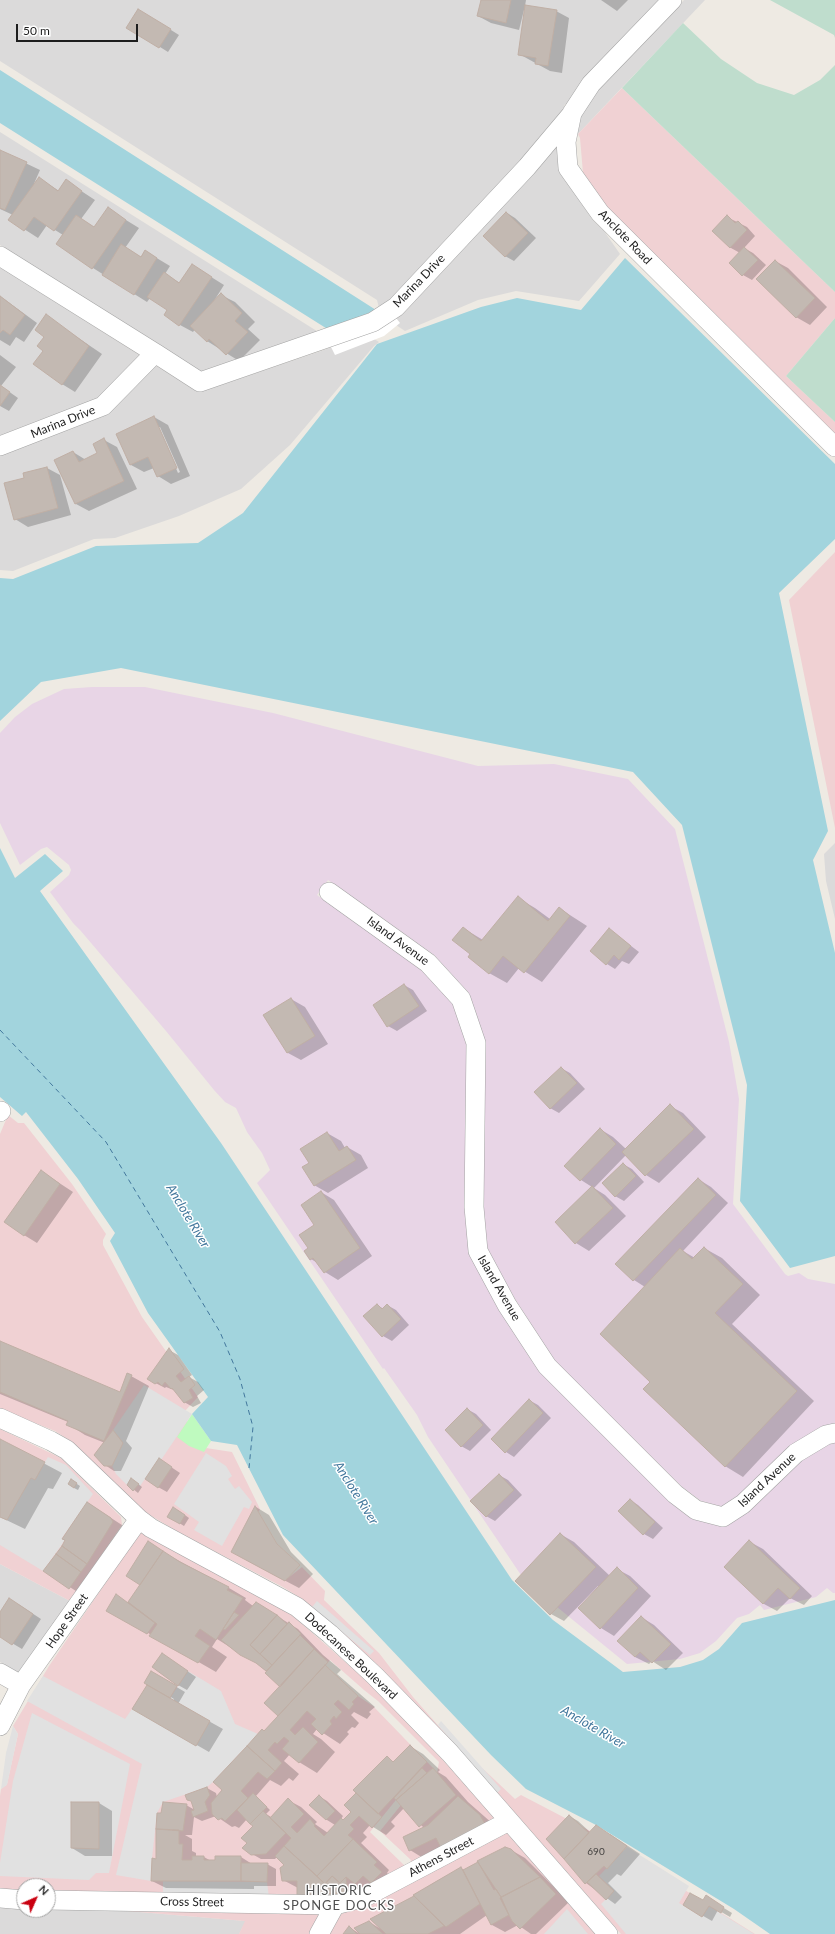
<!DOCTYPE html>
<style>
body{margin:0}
#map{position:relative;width:835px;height:1934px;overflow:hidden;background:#eeeae3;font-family:Lato,sans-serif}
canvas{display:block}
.north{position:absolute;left:16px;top:1878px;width:40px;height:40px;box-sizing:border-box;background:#fff;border:1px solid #a5a5a5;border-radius:50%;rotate:45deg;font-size:11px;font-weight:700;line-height:16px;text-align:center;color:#1d1d1d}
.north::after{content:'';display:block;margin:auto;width:14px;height:18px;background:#ca0010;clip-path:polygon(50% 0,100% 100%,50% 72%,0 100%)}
.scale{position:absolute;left:16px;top:24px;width:122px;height:18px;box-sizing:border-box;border:2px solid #1d1d1d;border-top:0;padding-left:5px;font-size:12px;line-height:14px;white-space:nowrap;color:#1d1d1d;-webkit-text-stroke:3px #fff;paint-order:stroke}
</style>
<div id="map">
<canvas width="835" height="1934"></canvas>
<div class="north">N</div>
<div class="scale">50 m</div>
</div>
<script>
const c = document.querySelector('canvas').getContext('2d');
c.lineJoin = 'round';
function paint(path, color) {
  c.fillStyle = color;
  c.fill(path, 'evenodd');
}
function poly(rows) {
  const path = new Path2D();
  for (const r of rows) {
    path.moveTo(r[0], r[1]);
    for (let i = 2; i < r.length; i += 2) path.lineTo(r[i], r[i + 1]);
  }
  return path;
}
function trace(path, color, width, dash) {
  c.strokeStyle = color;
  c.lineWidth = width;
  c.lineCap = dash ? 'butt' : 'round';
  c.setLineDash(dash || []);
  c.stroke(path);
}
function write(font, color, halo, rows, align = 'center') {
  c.font = font + ' Lato,sans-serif';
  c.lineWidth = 3;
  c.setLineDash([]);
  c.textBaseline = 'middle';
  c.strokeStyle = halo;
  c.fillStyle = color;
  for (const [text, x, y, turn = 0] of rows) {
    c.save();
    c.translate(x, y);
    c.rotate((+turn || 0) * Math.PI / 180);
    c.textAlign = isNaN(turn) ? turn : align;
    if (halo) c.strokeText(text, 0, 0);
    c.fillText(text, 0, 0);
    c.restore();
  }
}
paint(poly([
 [0,0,661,0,568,104,565,104,563,110,521,161,390,301,379,308,377,300,0,61],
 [684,0,705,0,578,134,577,132,580,116,598,90],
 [0,132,320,333,203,373,0,245],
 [557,144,561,174,592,219,604,231,620,254,579,301,516,291,478,300,405,331,390,321,395,320,407,310,407,308],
 [0,267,141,356,99,398,0,437],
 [366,334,379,342,374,346,290,445,241,489,179,516,115,538,94,539,13,571,0,570,0,455,155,365,195,390,202,391,321,351],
 [835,843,835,919,826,881,824,854],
 [0,1564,70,1601,19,1673,0,1662],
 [0,1907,24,1910,104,1909,246,1921,239,1934,0,1934]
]), '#dbdada');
paint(poly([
 [622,88,835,292,835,318,786,376,835,422,835,434,607,207,583,173,580,138,578,134],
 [835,552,835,828,789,600],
 [8,1115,18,1123,24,1123,72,1184,106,1234,103,1240,103,1245,142,1317,198,1397,185,1411,185,1419,206,1448,232,1452,260,1509,237,1552,288,1578,302,1567,325,1591,324,1600,379,1653,413,1697,443,1731,515,1799,521,1795,592,1832,755,1934,621,1934,457,1747,382,1669,336,1627,302,1599,283,1587,178,1532,145,1512,72,1442,55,1431,0,1409,0,1134],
 [0,1429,61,1458,121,1517,122,1525,70,1601,0,1564],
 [140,1532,291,1614,369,1683,443,1760,495,1819,410,1864,411,1860,380,1831,401,1805,437,1773,439,1762,378,1701,364,1690,330,1660,325,1666,358,1696,373,1706,433,1768,396,1800,370,1832,405,1866,373,1885,348,1893,269,1897,48,1894,48,1886,24,1886,24,1894,0,1892,0,1796,1,1789,7,1784,18,1734,13,1726,49,1666],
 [506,1832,597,1934,329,1934,340,1914,343,1914,343,1912],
 [104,1909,321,1914,310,1934,239,1934,245,1921]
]), '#f0d1d3');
paint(poly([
 [92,687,145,687,273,713,478,766,554,764,628,779,675,829,729,1042,739,1099,733,1204,785,1274,788,1276,799,1273,808,1279,835,1284,835,1424,825,1426,738,1497,722,1507,701,1501,681,1486,554,1360,515,1299,486,1247,483,1205,485,1042,468,992,434,955,328,880,317,895,422,970,453,1004,467,1046,469,1253,499,1310,540,1372,669,1501,720,1526,801,1460,829,1443,835,1442,835,1593,833,1593,827,1588,816,1597,764,1610,760,1605,749,1614,737,1618,716,1641,700,1653,680,1659,627,1664,525,1581,428,1437,417,1415,384,1368,383,1369,257,1183,270,1170,262,1153,247,1132,236,1108,225,1102,214,1090,166,1031,80,930,73,923,50,892,69,875,71,870,69,865,47,847,41,849,20,865,0,823,0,733,15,717,32,704,64,689]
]), '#e8d5e6');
paint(poly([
 [770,0,835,0,835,38,834,35],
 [683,23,721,59,757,83,794,95,820,80,835,65,835,292,622,88],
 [835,318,835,422,786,376]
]), '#bfddcd');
paint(poly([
 [192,1414,211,1441,204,1452,189,1446,177,1437]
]), '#bffabf');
paint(poly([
 [144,1385,192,1414,161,1460,159,1459,140,1486,131,1479,127,1485,116,1474,112,1466,123,1443,113,1430],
 [206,1453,226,1466,232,1476,228,1479,235,1489,239,1486,252,1502,249,1509,244,1507,222,1546,194,1530,199,1522,174,1504],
 [48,1457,66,1465,93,1494,62,1538,65,1540,43,1571,0,1545,0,1517,6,1520,31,1478,34,1479],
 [317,1601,374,1651,370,1655,312,1607],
 [188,1671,221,1691,235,1724,258,1734,213,1782,207,1787,163,1802,157,1813,152,1858,151,1881,116,1875,142,1764,27,1701,43,1676,125,1719,132,1709,196,1745,210,1721,170,1698],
 [32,1713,130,1764,109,1873,96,1873,89,1880,0,1876,0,1863,13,1781],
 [441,1721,501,1789,497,1793,438,1725],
 [13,1726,18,1734,7,1785,1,1789,6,1753],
 [627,1847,689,1886,679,1903,702,1917,709,1906,754,1934,626,1934,601,1904,614,1891,599,1876],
 [163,1881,267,1882,269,1897,163,1896],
 [567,1909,588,1934,544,1934]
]), '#e1e1e1');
paint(poly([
 [0,70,376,310,329,330,0,123],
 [625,258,835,464,835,539,779,593,828,831,813,860,835,953,835,1256,790,1268,740,1201,747,1085,682,825,633,772,121,668,41,682,0,721,0,578,13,579,96,546,198,543,243,513,377,344,481,307,517,298,581,310],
 [0,848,15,878,45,854,63,871,40,891,221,1143,512,1580,553,1620,623,1672,680,1667,703,1660,719,1649,742,1623,835,1600,835,1934,770,1934,734,1909,596,1825,526,1789,491,1755,283,1535,237,1445,211,1441,192,1414,208,1397,148,1313,110,1241,115,1233,78,1179,26,1112,22,1116,0,1097]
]), '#a2d4dd');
paint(poly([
 [386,305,400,323,384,336,335,355,324,333,371,314]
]), '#fff');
paint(poly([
 [482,0,526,0,525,6,556,11,569,18,562,73,550,71,519,54,526,10,524,10,519,30,491,23,478,16],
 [601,0,628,0,617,11],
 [147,15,179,35,168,52,128,27],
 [0,151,40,170,33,186,39,178,59,191,66,181,95,200,81,219,95,228,108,209,139,228,125,248,141,257,145,251,170,266,165,274,180,283,192,265,224,285,214,301,221,295,235,302,255,322,248,329,260,340,239,361,207,341,195,329,193,332,180,325,169,310,150,298,147,302,93,268,63,235,47,225,38,238,10,220,13,215,0,209],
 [507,213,515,218,536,238,514,261,505,256],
 [727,217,747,227,755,236,744,248,753,253,766,265,752,280,743,275,731,263,740,253,731,248,713,231],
 [775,261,788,268,827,307,810,325,796,317],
 [0,296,37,323,24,342,16,337,10,346,0,340],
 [46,316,102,354,75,392,62,384,44,350],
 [0,355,16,367,1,386,18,398,9,411,0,406],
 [154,417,168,425,190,476,171,484,158,476,154,468,144,472,131,465],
 [158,427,160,427,180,472,178,473],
 [104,440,117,447,137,489,89,511,76,504,55,460,73,452,86,460,99,454],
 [47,468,60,475,71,515,28,527,15,519,25,479],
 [518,898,535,908,550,919,559,908,587,926,542,982,519,968,507,983,489,973,471,954,463,928,483,940],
 [609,929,639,952,629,964,622,961,615,969,607,964],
 [404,985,413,990,427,1011,397,1031,388,1026],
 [291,999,305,1007,328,1044,301,1060,288,1053,264,1016],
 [561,1068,570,1073,585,1089,559,1113,550,1108],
 [670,1106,683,1113,706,1137,659,1183,646,1175,626,1155,594,1188,605,1195,626,1216,589,1251,576,1243,592,1187,581,1180,565,1166,600,1129,613,1137,626,1149],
 [327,1133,341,1141,345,1148,347,1147,361,1155,368,1168,328,1193,314,1185,310,1163],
 [623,1164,632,1169,644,1182,624,1201,615,1196],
 [41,1171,73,1192,37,1243,24,1235],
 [698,1179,711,1187,728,1203,683,1251,695,1258,704,1248,722,1258,760,1295,732,1324,814,1401,743,1477,725,1466,651,1382,645,1287,634,1280,616,1264],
 [321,1192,334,1200,372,1256,338,1280,325,1272,319,1264,311,1259,310,1249,316,1225],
 [377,1305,384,1309,387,1305,396,1310,409,1325,392,1341,383,1336],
 [0,1342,120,1393,131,1376,149,1386,126,1441,132,1448,121,1471,114,1471,105,1465,105,1443,85,1435,68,1424,68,1422,0,1394],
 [169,1350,178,1355,192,1375,189,1377,198,1382,204,1390,197,1396,201,1403,193,1407,184,1402,176,1391,166,1387,165,1388,148,1379],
 [529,1400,538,1405,551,1418,514,1457,506,1452],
 [467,1409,476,1414,491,1430,470,1451,461,1446],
 [0,1440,62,1473,53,1489,48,1488,25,1529,0,1517],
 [168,1465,180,1473,167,1492,158,1487],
 [499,1475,508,1480,522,1495,495,1521,486,1516],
 [71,1480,80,1486,78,1490,74,1488],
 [136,1482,142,1487,138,1493,128,1485],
 [630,1500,638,1505,663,1528,653,1539,644,1534,619,1511],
 [88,1503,125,1527,79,1593,45,1571,63,1546],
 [256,1507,269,1515,291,1552,313,1574,299,1588,246,1560],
 [178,1510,189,1518,184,1526,168,1516],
 [560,1534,574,1542,610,1576,617,1569,630,1576,651,1596,614,1636,601,1628,580,1608,599,1588,598,1586,564,1621,551,1614],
 [750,1542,763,1549,812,1596,804,1605,790,1598,777,1611,764,1604,725,1567],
 [172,1557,229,1588,246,1598,245,1600,253,1606,256,1603,298,1629,323,1655,341,1670,337,1674,375,1707,369,1712,371,1714,367,1719,354,1712,351,1715,359,1723,355,1728,352,1727,347,1732,349,1734,340,1744,317,1729,313,1734,321,1739,335,1752,317,1773,299,1762,290,1754,284,1761,299,1774,293,1781,289,1778,281,1786,270,1780,256,1796,270,1810,266,1814,271,1817,288,1800,301,1807,317,1822,315,1824,328,1833,335,1825,327,1820,311,1805,319,1796,327,1801,343,1816,341,1819,344,1821,353,1812,346,1805,387,1758,394,1762,410,1746,423,1754,440,1770,438,1772,446,1777,468,1802,493,1824,423,1858,410,1850,424,1828,404,1808,391,1822,395,1826,386,1835,370,1825,363,1833,367,1837,361,1843,389,1870,387,1873,394,1880,369,1891,360,1886,361,1900,312,1902,298,1894,298,1888,283,1880,285,1865,277,1857,275,1859,261,1859,252,1854,248,1843,254,1826,247,1819,239,1828,235,1826,232,1827,216,1816,202,1821,194,1817,192,1835,185,1835,192,1839,192,1851,196,1853,196,1857,204,1857,211,1861,216,1861,216,1857,241,1857,252,1864,267,1864,276,1869,276,1886,254,1886,254,1889,166,1888,152,1881,156,1860,186,1805,195,1810,207,1788,216,1793,217,1797,265,1732,280,1716,281,1686,260,1665,233,1649,217,1639,212,1647,227,1657,216,1672,108,1610,128,1603,142,1584],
 [18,1604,41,1619,22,1649,0,1636,0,1614],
 [641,1617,654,1625,683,1653,666,1670,652,1661,649,1664,635,1657],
 [162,1654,196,1677,187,1690,178,1685],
 [151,1672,185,1692,178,1704,223,1729,209,1752,134,1709,173,1701,174,1699,145,1682],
 [99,1803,112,1811,112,1856,85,1856,72,1848],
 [569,1816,578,1821,591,1833,610,1834,640,1854,621,1876,617,1874,608,1883,622,1897,615,1904,586,1883,564,1858],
 [511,1850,525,1858,569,1902,536,1934,531,1934,518,1925,505,1932,492,1925,487,1915,460,1934,344,1934,349,1927,360,1934,369,1922,381,1929,372,1919,416,1896,415,1895,435,1882,461,1868,464,1870],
 [706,1897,732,1913,730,1917,718,1910,712,1921,684,1905,703,1901]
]), '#0003');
trace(poly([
 [0,1030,106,1142,220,1332,240,1379,253,1427,249,1468]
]), '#43789d', 1, [5, 4]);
const building = poly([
 [481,0,511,0,506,23,477,16,481,0],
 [525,5,557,10,548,66,535,64,536,58,518,55,525,5],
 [138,9,171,29,159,48,126,28,138,9],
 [0,150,27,162,5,210,0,208,0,150],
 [39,177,58,191,66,179,82,191,54,231,34,217,24,231,8,220,39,177],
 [108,207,126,220,92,269,56,244,76,215,94,227,108,207],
 [506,212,528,233,505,257,483,236,506,212],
 [727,215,735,223,738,221,747,230,730,248,712,231,727,215],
 [121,244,141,257,145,250,157,258,134,295,102,275,121,244],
 [744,247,758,260,742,276,729,263,744,247],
 [775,260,815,298,796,318,756,279,775,260],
 [192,264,212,277,179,326,164,315,167,310,147,297,164,272,179,283,192,264],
 [221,293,242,313,235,321,248,332,226,355,209,339,207,342,190,326,221,293],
 [0,296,25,315,10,335,3,330,0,333,0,296],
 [46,314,89,346,62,385,33,364,43,351,37,346,44,337,35,330,46,314],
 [0,385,10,392,0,406,0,385],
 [154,416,177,468,157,477,148,457,130,465,116,434,154,416],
 [104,438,124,481,75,504,54,460,73,451,79,462,97,453,93,444,104,438],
 [47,467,58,508,14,520,4,483,24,478,23,473,47,467],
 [518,896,548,921,559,907,570,916,524,973,503,956,489,974,468,957,470,954,452,940,463,927,481,941,518,896],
 [609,928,631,946,619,960,614,955,606,965,590,951,609,928],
 [404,984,419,1006,387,1027,373,1005,404,984],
 [291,998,315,1036,287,1053,263,1015,291,998],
 [561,1067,577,1083,550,1109,534,1092,561,1067],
 [670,1104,694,1129,645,1176,622,1152,670,1104],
 [600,1128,616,1144,580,1181,564,1166,600,1128],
 [327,1132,339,1151,347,1146,356,1160,314,1186,302,1167,309,1163,300,1149,327,1132],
 [623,1163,636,1176,615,1197,602,1183,623,1163],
 [41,1170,60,1184,24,1236,4,1222,41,1170],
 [698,1178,716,1195,633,1281,615,1264,698,1178],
 [592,1186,613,1208,575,1244,555,1222,592,1186],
 [321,1191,360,1248,324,1273,313,1258,310,1260,304,1251,308,1248,299,1235,314,1225,301,1205,321,1191],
 [704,1247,743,1284,715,1313,797,1391,725,1467,643,1389,650,1382,600,1334,680,1248,692,1259,704,1247],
 [377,1304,382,1309,387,1304,401,1319,382,1337,363,1316,377,1304],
 [0,1341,120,1392,127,1373,132,1375,104,1441,66,1425,68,1421,0,1392,0,1341],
 [169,1348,184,1369,176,1376,181,1382,189,1376,195,1385,189,1390,193,1398,184,1403,172,1388,171,1389,165,1382,162,1386,158,1382,155,1384,147,1379,169,1348],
 [529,1399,543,1413,505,1453,491,1439,529,1399],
 [467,1408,483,1425,461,1447,445,1430,467,1408],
 [113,1430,123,1443,112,1466,104,1466,94,1455,113,1430],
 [0,1439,45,1462,35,1480,31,1478,7,1520,0,1517,0,1439],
 [159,1458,172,1467,158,1488,145,1479,159,1458],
 [499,1474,514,1490,486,1517,470,1501,499,1474],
 [131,1478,139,1484,133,1491,127,1485,131,1478],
 [71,1479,77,1483,74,1488,68,1484,71,1479],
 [630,1499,655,1522,643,1535,618,1511,630,1499],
 [87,1502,111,1518,113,1522,87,1564,62,1546,65,1540,62,1539,87,1502],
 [255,1506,277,1544,300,1565,285,1581,231,1552,255,1506],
 [173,1507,185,1515,180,1524,167,1517,173,1507],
 [560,1533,596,1567,550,1615,515,1581,560,1533],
 [749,1540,800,1588,790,1599,778,1588,763,1604,724,1567,749,1540],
 [148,1541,163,1551,140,1585,126,1576,148,1541],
 [62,1546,87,1564,81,1572,56,1554,62,1546],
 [163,1551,180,1562,229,1587,227,1590,243,1598,216,1640,200,1629,195,1636,210,1646,198,1663,149,1636,157,1624,128,1602,163,1551],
 [56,1554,81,1572,69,1589,43,1571,56,1554],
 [617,1567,638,1588,600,1629,578,1608,617,1567],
 [116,1594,155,1623,147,1634,106,1611,116,1594],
 [9,1598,33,1614,12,1645,0,1637,0,1612,9,1598],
 [256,1602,277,1615,250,1645,272,1665,266,1671,256,1663,240,1655,221,1640,256,1602],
 [234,1612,239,1615,225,1630,223,1629,234,1612],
 [277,1615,287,1624,260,1654,250,1645,277,1615],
 [641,1616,671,1644,652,1663,640,1652,635,1657,617,1641,641,1616],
 [289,1622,301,1634,272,1665,260,1654,289,1622],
 [300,1635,314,1649,280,1687,265,1673,300,1635],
 [314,1649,328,1662,278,1716,264,1703,314,1649],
 [162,1653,188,1671,178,1686,152,1667,162,1653],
 [325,1665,358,1696,352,1702,354,1704,349,1710,338,1700,334,1704,342,1712,336,1719,334,1716,330,1721,332,1724,322,1735,311,1724,316,1719,307,1711,290,1730,295,1735,303,1727,318,1742,299,1763,282,1749,289,1741,284,1737,277,1744,275,1742,268,1750,282,1763,275,1771,247,1746,262,1729,264,1731,325,1665],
 [151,1671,177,1686,170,1698,144,1683,151,1671],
 [147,1685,210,1721,196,1746,132,1709,147,1685],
 [410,1745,427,1762,378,1814,353,1790,387,1756,393,1762,410,1745],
 [247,1746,275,1771,267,1779,258,1772,241,1791,248,1798,225,1821,222,1818,218,1820,212,1814,211,1803,222,1790,213,1782,247,1746],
 [422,1768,427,1773,396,1800,394,1798,422,1768],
 [433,1768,456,1795,419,1827,396,1800,433,1768],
 [207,1787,210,1795,205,1802,208,1811,193,1817,191,1811,194,1810,191,1801,187,1800,185,1795,207,1787],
 [253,1793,267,1807,250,1824,237,1810,253,1793],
 [356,1793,382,1817,372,1828,359,1816,350,1825,354,1829,348,1835,353,1839,317,1876,284,1846,291,1838,270,1818,288,1798,304,1814,291,1827,297,1833,310,1819,315,1825,314,1826,324,1836,341,1818,343,1820,351,1812,344,1805,356,1793],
 [319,1795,335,1811,326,1820,309,1805,319,1795],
 [458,1796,480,1815,485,1824,441,1848,436,1838,409,1851,403,1837,428,1825,458,1796],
 [71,1802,99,1802,99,1849,71,1848,71,1802],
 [163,1802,187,1804,183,1831,156,1829,157,1813,161,1813,163,1802],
 [263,1811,286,1833,266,1854,251,1855,242,1848,247,1843,241,1838,253,1826,250,1824,263,1811],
 [569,1815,589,1833,564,1859,546,1839,569,1815],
 [596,1825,627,1846,607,1869,604,1866,585,1884,564,1859,596,1825],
 [156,1829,179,1830,179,1844,183,1844,182,1860,192,1860,192,1856,204,1856,204,1860,215,1860,215,1856,241,1856,241,1881,151,1881,152,1858,156,1859,156,1829],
 [353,1839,377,1862,374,1865,382,1872,371,1883,363,1876,355,1884,346,1877,340,1883,332,1876,325,1884,317,1876,353,1839],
 [284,1846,325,1884,332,1876,340,1883,346,1877,348,1893,297,1895,297,1881,282,1881,280,1868,284,1865,275,1856,284,1846],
 [505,1847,511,1849,540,1877,501,1897,477,1861,505,1847],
 [478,1862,494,1890,496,1889,501,1897,509,1915,491,1925,463,1870,478,1862],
 [241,1863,268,1863,267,1882,241,1881,241,1863],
 [461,1867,480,1904,446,1927,413,1895,461,1867],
 [596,1874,614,1891,606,1900,587,1882,596,1874],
 [540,1877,556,1894,520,1929,512,1921,500,1898,540,1877],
 [690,1893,703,1900,706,1895,724,1907,721,1913,709,1906,702,1917,683,1905,690,1893],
 [414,1896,444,1926,428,1934,386,1934,370,1919,414,1896],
 [369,1921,383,1934,360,1934,354,1928,369,1921],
 [349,1926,357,1934,343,1934,349,1926]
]);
paint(building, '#c3b9b2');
trace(building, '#c0afa5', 1);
const minor = poly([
 [672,0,591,84,572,113,566,142,568,168,600,213,835,447],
 [0,256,155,353,103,406,0,446],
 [155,353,200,382,373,322,396,307,527,167,570,116],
 [329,892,428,963,461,999,476,1043,474,1207,478,1251,507,1305,547,1366,675,1494,696,1510,723,1517,743,1504,796,1453,826,1435,835,1433],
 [0,1112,1,1111],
 [0,1418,51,1441,67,1450,139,1519,151,1528,297,1607,330,1634,375,1676,450,1753,608,1934],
 [0,1673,21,1685],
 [0,1726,21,1685,139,1519],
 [0,1898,24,1900],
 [48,1900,335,1905,365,1897,509,1821],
 [319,1934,335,1905]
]);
trace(minor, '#a4a4a4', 20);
trace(minor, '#fff', 19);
write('10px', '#464442', null, [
 ["690",596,1852]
]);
write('12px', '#1d1d1d', '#fff', [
 ["Anclote Road",625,237,46],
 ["Marina Drive",419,281,-46],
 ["Marina Drive",63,422,-22],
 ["Island Avenue",398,941,36],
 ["Island Avenue",499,1288,60],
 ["Island Avenue",767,1480,-43],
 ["Hope Street",67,1621,-55],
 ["Dodecanese Boulevard",351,1656,43],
 ["Athens Street",441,1857,-28],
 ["Cross Street",192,1902,1]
]);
write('italic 13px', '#43789d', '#fff', [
 ["Anclote River",188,1216,59],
 ["Anclote River",356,1493,58],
 ["Anclote River",593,1727,30]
]);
c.letterSpacing = '1px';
write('13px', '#505050', '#fff', [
 ["HISTORIC",339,1891],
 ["SPONGE DOCKS",339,1906]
]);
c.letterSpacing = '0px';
</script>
